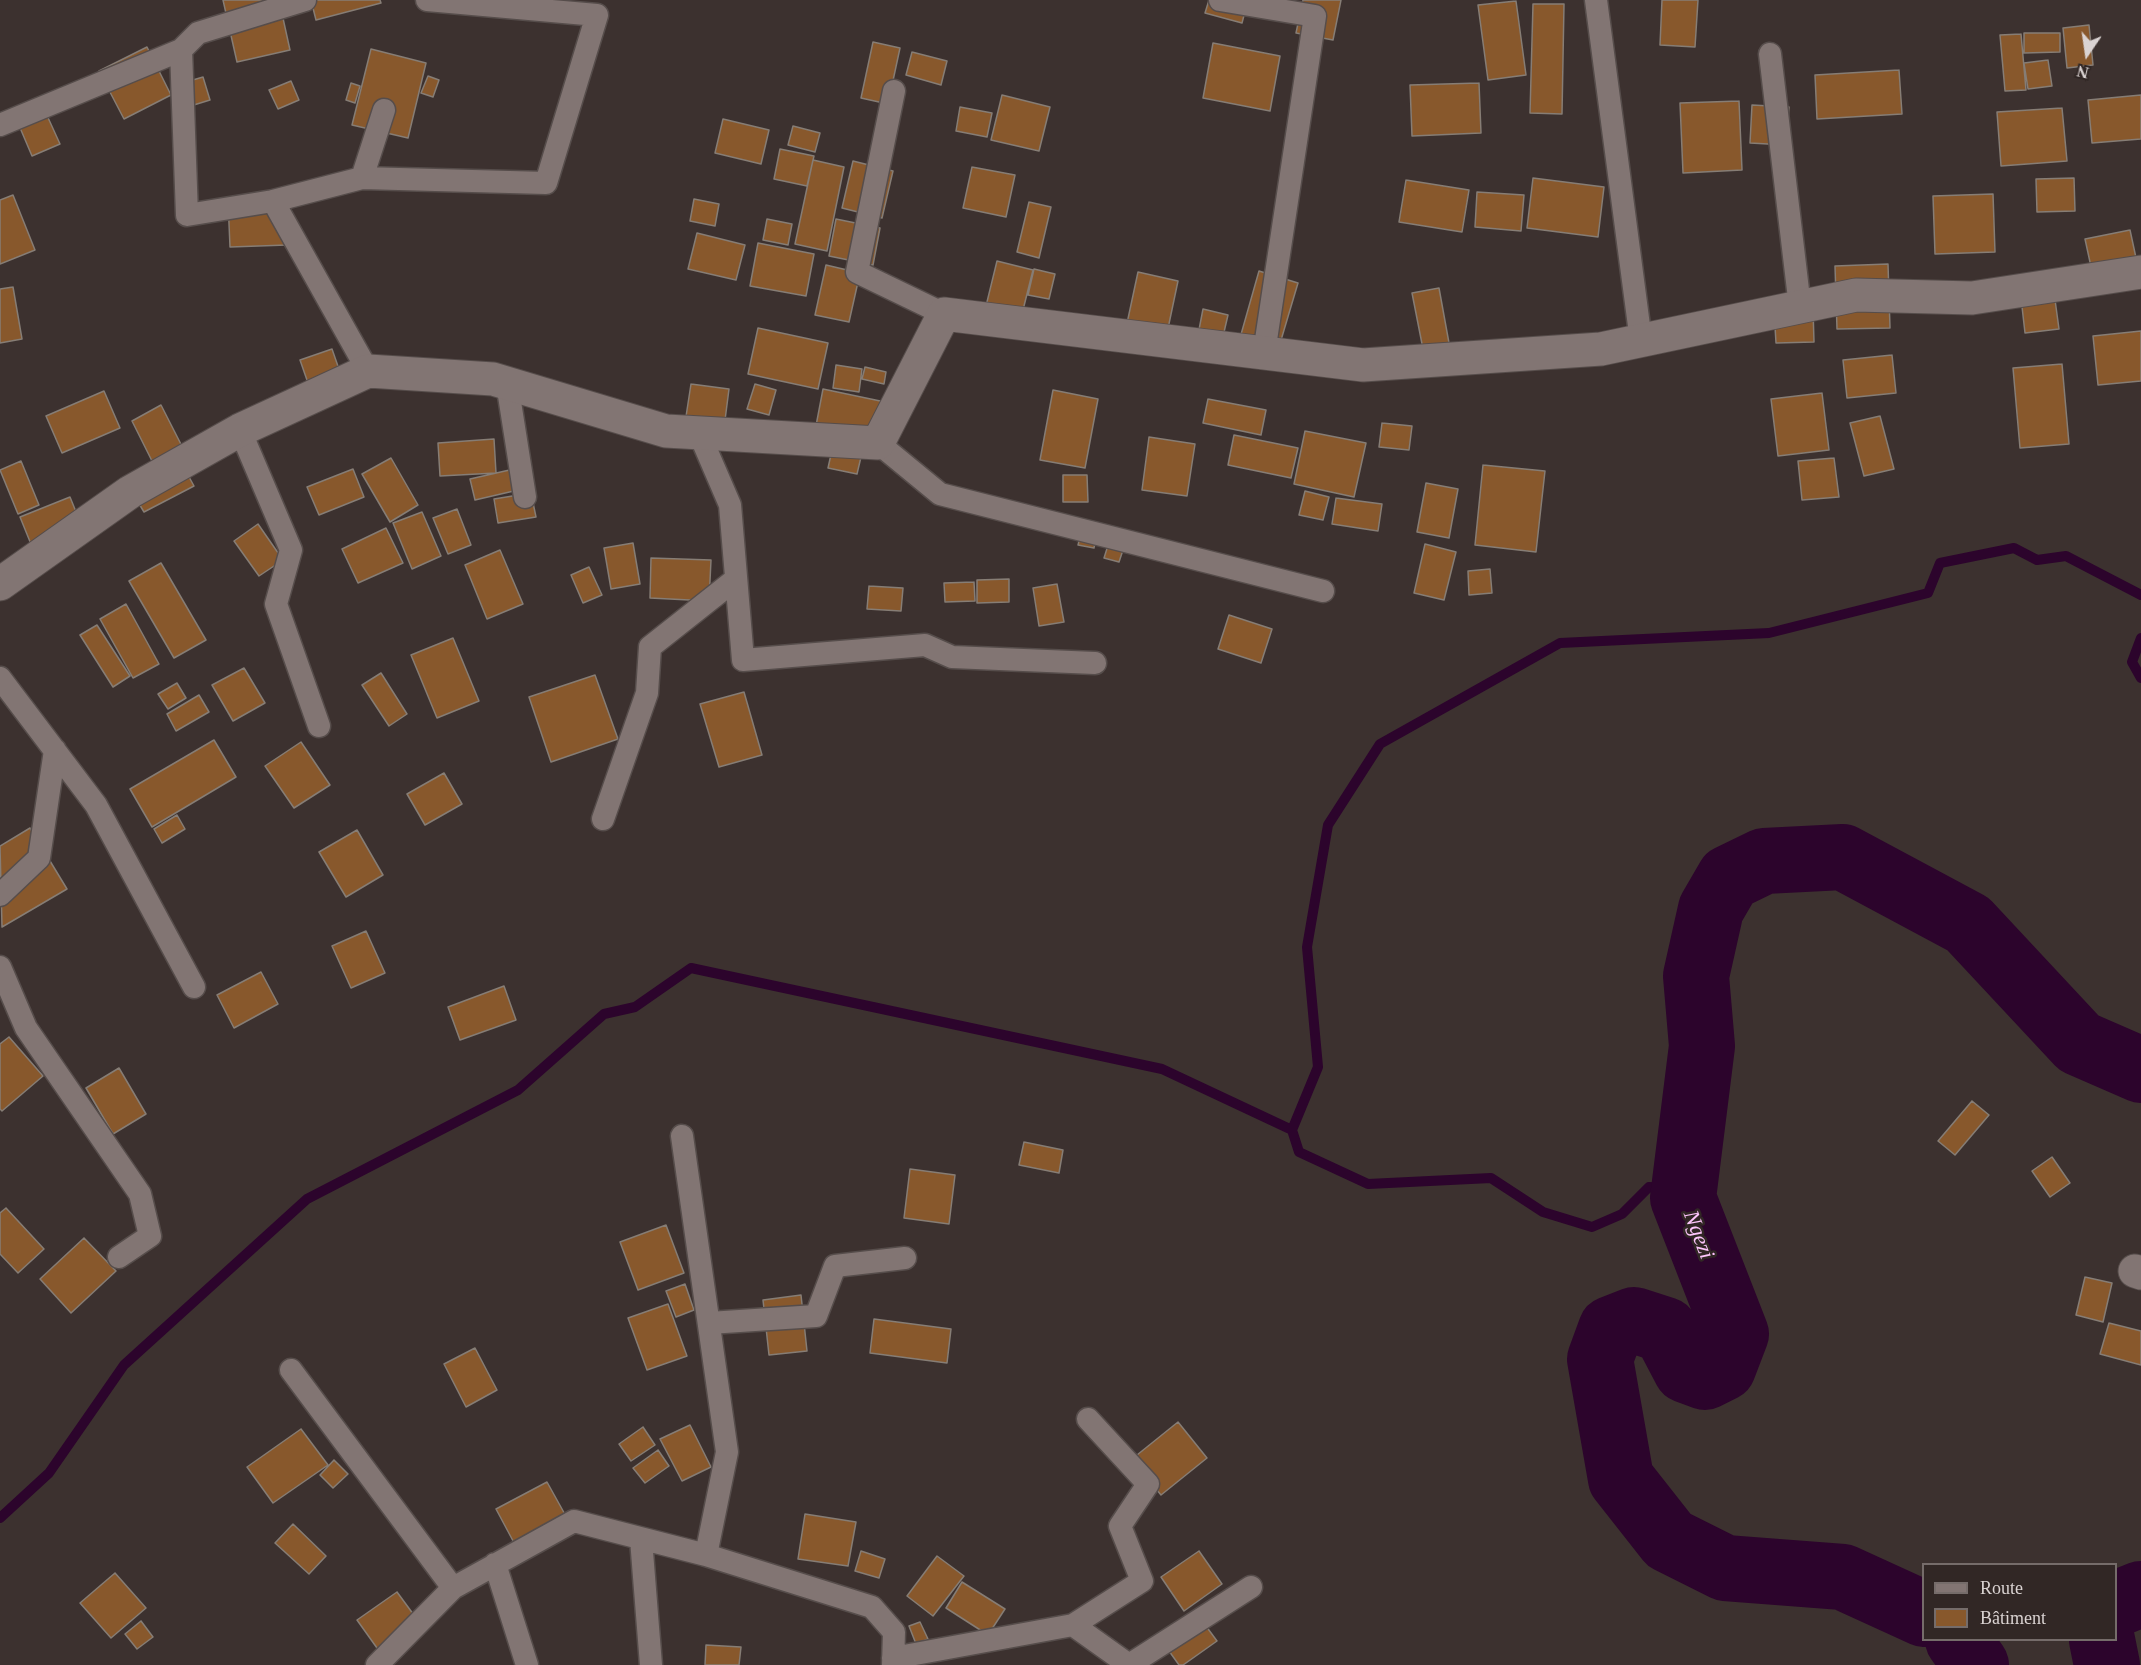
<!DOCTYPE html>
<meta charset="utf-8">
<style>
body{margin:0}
#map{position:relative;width:2141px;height:1665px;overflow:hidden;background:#3c312f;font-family:Georgia,serif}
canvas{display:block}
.legend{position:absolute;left:1922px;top:1563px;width:195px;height:78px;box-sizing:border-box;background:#312725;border:2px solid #756c6a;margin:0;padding:8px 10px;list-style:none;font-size:18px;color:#dad3d2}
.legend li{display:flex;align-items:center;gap:12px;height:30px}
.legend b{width:30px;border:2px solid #756c6a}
.north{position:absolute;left:2057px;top:24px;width:60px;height:60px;-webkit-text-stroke:4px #312725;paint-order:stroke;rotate:193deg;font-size:16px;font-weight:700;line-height:24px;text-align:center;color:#dad3d2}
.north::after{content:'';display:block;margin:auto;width:21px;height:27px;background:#dad3d2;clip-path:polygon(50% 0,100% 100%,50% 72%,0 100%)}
</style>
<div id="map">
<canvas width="2141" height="1665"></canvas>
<ul class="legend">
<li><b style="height:8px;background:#827573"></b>Route</li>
<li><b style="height:16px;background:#88582c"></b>Bâtiment</li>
</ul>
<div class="north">N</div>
</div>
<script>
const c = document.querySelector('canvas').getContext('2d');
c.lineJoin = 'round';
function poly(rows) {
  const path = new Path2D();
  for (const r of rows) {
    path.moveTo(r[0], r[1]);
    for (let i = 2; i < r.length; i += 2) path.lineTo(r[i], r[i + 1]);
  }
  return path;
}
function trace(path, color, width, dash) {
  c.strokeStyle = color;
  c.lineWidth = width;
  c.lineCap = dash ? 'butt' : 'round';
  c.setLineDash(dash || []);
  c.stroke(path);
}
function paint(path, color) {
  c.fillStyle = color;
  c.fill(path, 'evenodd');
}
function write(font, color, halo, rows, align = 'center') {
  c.font = font + ' Georgia,serif';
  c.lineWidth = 5;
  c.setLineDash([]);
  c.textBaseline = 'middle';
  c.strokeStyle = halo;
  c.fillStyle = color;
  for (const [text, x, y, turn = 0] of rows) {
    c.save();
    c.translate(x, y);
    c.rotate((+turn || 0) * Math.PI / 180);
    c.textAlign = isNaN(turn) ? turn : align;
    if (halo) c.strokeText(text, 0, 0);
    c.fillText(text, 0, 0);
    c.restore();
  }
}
trace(poly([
 [2141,638,2132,662,2141,678],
 [1683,1198,1664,1188,1649,1187,1622,1214,1592,1227,1543,1212,1491,1178,1368,1184,1299,1152,1292,1130,1318,1067,1307,947,1328,825,1380,744,1560,643,1769,633,1928,593,1940,563,2014,548,2037,560,2066,556,2141,595],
 [0,1518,49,1473,124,1365,307,1199,518,1090,604,1014,635,1007,691,968,1162,1069,1292,1130]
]), '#2c042c', 10);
trace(poly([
 [2116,1604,2141,1594],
 [1924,1614,1843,1577,1725,1568,1669,1540,1621,1479,1600,1359,1611,1329,1634,1320,1665,1330,1686,1370,1705,1377,1723,1368,1736,1334,1683,1198,1702,1046,1696,976,1711,909,1729,878,1764,861,1843,857,1968,924,2079,1043,2141,1070],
 [1958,1640,1976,1665],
 [2102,1640,2107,1665]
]), '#2c042c', 66);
const building = poly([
 [223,0,279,0,290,50,237,62,223,0],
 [311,0,380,0,381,3,316,20,311,0],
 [1209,0,1248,0,1242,23,1205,13,1209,0],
 [1303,0,1341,0,1333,40,1296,33,1303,0],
 [1662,0,1698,0,1695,47,1660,45,1662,0],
 [1516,1,1526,75,1488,80,1478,5,1516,1],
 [1533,4,1564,4,1562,114,1530,113,1533,4],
 [2089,25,2093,65,2067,68,2063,28,2089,25],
 [2024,33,2060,33,2060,52,2024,53,2024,33],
 [2021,34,2026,90,2005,91,2000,35,2021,34],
 [873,42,900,48,888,104,861,98,873,42],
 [1213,43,1280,56,1270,111,1203,98,1213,43],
 [147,47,171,95,124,119,99,71,147,47],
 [371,49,426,63,408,138,352,125,371,49],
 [912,52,947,61,941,85,906,75,912,52],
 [2048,60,2052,86,2028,89,2024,63,2048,60],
 [1899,70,1902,114,1817,119,1815,75,1899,70],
 [428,76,439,80,433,97,421,93,428,76],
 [203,77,210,100,184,108,176,85,203,77],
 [291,81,299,100,278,109,269,90,291,81],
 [351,83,360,86,355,103,346,100,351,83],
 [1479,83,1481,133,1412,136,1410,85,1479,83],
 [1002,95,1050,107,1039,151,991,140,1002,95],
 [2141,95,2141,139,2092,143,2088,100,2141,95],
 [1739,101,1742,170,1683,173,1680,103,1739,101],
 [1752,105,1789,107,1786,145,1750,143,1752,105],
 [960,107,992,113,987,137,956,131,960,107],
 [2062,108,2067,161,2001,166,1997,112,2062,108],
 [45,111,60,144,32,156,18,123,45,111],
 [723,119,769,130,761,164,715,153,723,119],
 [793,126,820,133,815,152,788,145,793,126],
 [780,149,814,156,807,186,774,179,780,149],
 [813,160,844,167,827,251,795,244,813,160],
 [853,161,893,171,882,218,842,208,853,161],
 [972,167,1015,175,1006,217,963,208,972,167],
 [1533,178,1604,187,1598,237,1527,228,1533,178],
 [2074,178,2075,211,2037,212,2036,179,2074,178],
 [1406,180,1469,190,1462,232,1399,222,1406,180],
 [1477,192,1524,195,1521,231,1475,227,1477,192],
 [1993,194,1995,252,1935,254,1933,196,1993,194],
 [13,195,35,250,0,264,0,200,13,195],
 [285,198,287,245,230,247,228,200,285,198],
 [694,199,719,204,715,226,690,221,694,199],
 [1029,202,1051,207,1039,258,1017,252,1029,202],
 [767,219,792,224,788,245,763,240,767,219],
 [836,219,880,228,873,265,829,256,836,219],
 [2130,230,2138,267,2093,276,2085,239,2130,230],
 [697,233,745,245,736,280,688,269,697,233],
 [758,243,814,254,806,296,750,286,758,243],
 [997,261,1033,270,1022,314,986,306,997,261],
 [1888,264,1890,328,1837,329,1835,266,1888,264],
 [826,265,860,273,849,322,815,315,826,265],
 [1034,269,1055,274,1049,299,1028,295,1034,269],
 [1259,271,1298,283,1276,357,1238,345,1259,271],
 [1138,272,1178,281,1166,338,1126,328,1138,272],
 [2053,285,2059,329,2025,333,2020,289,2053,285],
 [13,287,22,339,0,343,0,289,13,287],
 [1439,288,1449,343,1423,349,1412,293,1439,288],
 [1203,309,1228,315,1221,345,1197,340,1203,309],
 [1813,309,1814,342,1776,343,1774,310,1813,309],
 [758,328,828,343,818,389,748,374,758,328],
 [2141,331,2141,381,2098,385,2093,336,2141,331],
 [332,349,348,395,316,406,300,360,332,349],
 [1892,355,1896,393,1847,398,1843,360,1892,355],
 [2062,364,2069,444,2020,448,2013,368,2062,364],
 [836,365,862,369,859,392,833,388,836,365],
 [865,367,886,372,884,384,862,379,865,367],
 [691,384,729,389,724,428,685,423,691,384],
 [755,384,776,390,769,415,747,409,755,384],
 [823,389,885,402,877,443,815,431,823,389],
 [1053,390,1098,399,1085,468,1040,460,1053,390],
 [104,391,120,428,62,453,46,416,104,391],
 [1822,393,1829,450,1778,456,1771,399,1822,393],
 [1208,399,1266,410,1261,435,1203,423,1208,399],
 [161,405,189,460,159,475,132,421,161,405],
 [1880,416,1894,469,1864,476,1850,423,1880,416],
 [1382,423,1412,426,1409,450,1379,447,1382,423],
 [1305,431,1366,443,1354,497,1294,484,1305,431],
 [1234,435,1298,448,1291,478,1228,465,1234,435],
 [1149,437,1195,444,1187,496,1142,490,1149,437],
 [494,439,496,473,440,476,438,443,494,439],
 [832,450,861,457,857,474,828,468,832,450],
 [391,458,418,505,390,522,362,474,391,458],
 [1834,458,1839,497,1802,500,1798,461,1834,458],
 [21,461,39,505,18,514,0,470,21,461],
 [1483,465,1545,471,1536,552,1475,545,1483,465],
 [183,466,194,486,144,512,132,492,183,466],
 [527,466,531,487,475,500,470,479,527,466],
 [353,469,364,497,319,515,307,487,353,469],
 [1063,475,1087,475,1088,502,1063,502,1063,475],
 [1426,483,1458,489,1449,538,1417,532,1426,483],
 [1305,491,1329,497,1323,520,1299,515,1305,491],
 [531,493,536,517,498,523,494,499,531,493],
 [70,497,85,534,35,554,20,517,70,497],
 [1336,498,1382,504,1378,531,1332,524,1336,498],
 [457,509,471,545,448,554,433,518,457,509],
 [422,512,441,556,412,569,393,523,422,512],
 [258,524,283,560,259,576,234,541,258,524],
 [386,528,403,563,358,583,342,549,386,528],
 [1082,529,1097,532,1094,548,1078,545,1082,529],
 [1110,539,1125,544,1119,562,1104,558,1110,539],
 [633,543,640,584,611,589,604,548,633,543],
 [1425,544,1456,552,1444,600,1414,593,1425,544],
 [500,550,523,604,487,619,465,565,500,550],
 [651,558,711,560,709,601,650,598,651,558],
 [161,563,206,640,174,658,129,581,161,563],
 [589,567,602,595,583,603,571,575,589,567],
 [1490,569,1492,593,1469,595,1468,571,1490,569],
 [1009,579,1009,602,977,603,977,580,1009,579],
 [974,582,975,601,945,602,944,583,974,582],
 [1057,584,1064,622,1039,626,1033,588,1057,584],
 [869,586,903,588,901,611,867,609,869,586],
 [126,604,159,664,133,678,100,619,126,604],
 [1229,615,1272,629,1261,663,1218,649,1229,615],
 [97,625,130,676,113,687,80,635,97,625],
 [453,638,479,701,437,718,411,655,453,638],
 [244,668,265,703,233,721,212,685,244,668],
 [381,673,407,714,389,726,362,685,381,673],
 [595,675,618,739,551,762,529,697,595,675],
 [177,683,186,698,168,709,158,694,177,683],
 [744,692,762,755,719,767,700,704,744,692],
 [199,695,209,712,176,731,167,714,199,695],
 [214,740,236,777,152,827,130,789,214,740],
 [301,742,330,785,294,808,265,766,301,742],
 [444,773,462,804,425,825,407,794,444,773],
 [177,815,185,829,162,843,154,829,177,815],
 [30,828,67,889,2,927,0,846,30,828],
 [357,830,383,875,346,897,319,852,357,830],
 [366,931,385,973,351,988,332,946,366,931],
 [261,972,278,1004,234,1028,217,995,261,972],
 [504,986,516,1020,460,1040,448,1007,504,986],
 [9,1037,43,1076,2,1111,0,1109,0,1044,9,1037],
 [119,1068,146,1114,113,1134,86,1088,119,1068],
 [1972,1101,1989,1115,1955,1155,1938,1141,1972,1101],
 [1024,1142,1063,1150,1059,1173,1019,1165,1024,1142],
 [2052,1157,2070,1183,2050,1197,2032,1171,2052,1157],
 [910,1169,955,1175,949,1224,904,1218,910,1169],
 [6,1208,44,1249,18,1273,0,1254,0,1213,6,1208],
 [666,1225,684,1273,638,1290,620,1242,666,1225],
 [84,1238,116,1271,71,1313,40,1279,84,1238],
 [2085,1277,2112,1283,2103,1322,2076,1315,2085,1277],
 [685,1284,694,1310,676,1317,666,1291,685,1284],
 [801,1295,807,1351,769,1355,763,1300,801,1295],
 [668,1304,687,1356,647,1370,628,1318,668,1304],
 [874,1319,951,1329,947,1363,870,1353,874,1319],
 [2109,1323,2141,1331,2141,1365,2100,1354,2109,1323],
 [475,1348,497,1390,466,1407,444,1364,475,1348],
 [1178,1422,1207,1458,1161,1495,1132,1459,1178,1422],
 [690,1425,711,1467,682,1481,660,1439,690,1425],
 [643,1427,655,1445,631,1461,619,1444,643,1427],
 [301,1429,328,1465,273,1503,247,1467,301,1429],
 [658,1450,669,1466,645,1483,633,1468,658,1450],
 [334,1460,348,1474,333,1488,320,1475,334,1460],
 [547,1482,572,1527,520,1554,496,1509,547,1482],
 [805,1514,856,1522,848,1566,798,1559,805,1514],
 [293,1524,326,1556,309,1574,275,1543,293,1524],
 [861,1551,885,1559,879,1578,855,1571,861,1551],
 [1199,1551,1222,1584,1184,1611,1161,1577,1199,1551],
 [937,1556,964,1576,933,1616,907,1596,937,1556],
 [115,1573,146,1608,111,1638,80,1603,115,1573],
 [962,1582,1005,1609,988,1635,946,1608,962,1582],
 [397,1592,422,1626,382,1655,357,1620,397,1592],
 [1200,1618,1217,1641,1183,1665,1179,1665,1164,1644,1200,1618],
 [141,1621,153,1637,137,1649,125,1634,141,1621],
 [920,1622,928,1639,916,1644,909,1626,920,1622],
 [706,1645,741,1647,739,1665,705,1665,706,1645]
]);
paint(building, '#88582c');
trace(building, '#867d75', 1.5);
const lane = poly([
 [1220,0,1315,16,1264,353],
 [1596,0,1641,341],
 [181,50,187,215,273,201],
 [1770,54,1800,307],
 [894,91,857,272,944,314],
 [0,125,181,50,198,33,305,0],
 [362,178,384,110],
 [368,371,273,201,362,178,546,183,597,15,427,0],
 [507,383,525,497],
 [240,430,291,550,276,604,319,726],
 [699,433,730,505,743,660,925,645,952,657,1095,663],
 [878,443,940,494,1323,591],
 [0,678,96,805,194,987],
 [603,819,647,693,650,647,736,579],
 [0,895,39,858,55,750],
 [0,967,26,1028,140,1194,150,1236,119,1257],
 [682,1136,727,1452,706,1555],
 [709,1323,816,1316,835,1266,905,1258],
 [291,1370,453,1588],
 [641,1539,651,1665],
 [495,1564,527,1665],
 [1073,1625,1142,1581,1120,1526,1148,1484,1088,1419],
 [893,1658,1073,1625,1129,1665],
 [377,1665,453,1588,574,1521,706,1555,872,1607,894,1632,893,1665],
 [1129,1665,1251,1587]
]);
const street = poly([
 [0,584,130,492,240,430,368,371,493,379,666,431,878,443,944,314,1363,365,1601,349,1856,295,1972,298,2141,272],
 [2135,1271,2141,1273]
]);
trace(lane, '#564d4b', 25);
trace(street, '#564d4b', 35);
trace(lane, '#827573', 22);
trace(street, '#827573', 33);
write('italic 22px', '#fec6fc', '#312725', [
 ["Ngezi",1698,1235,69]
]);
</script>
